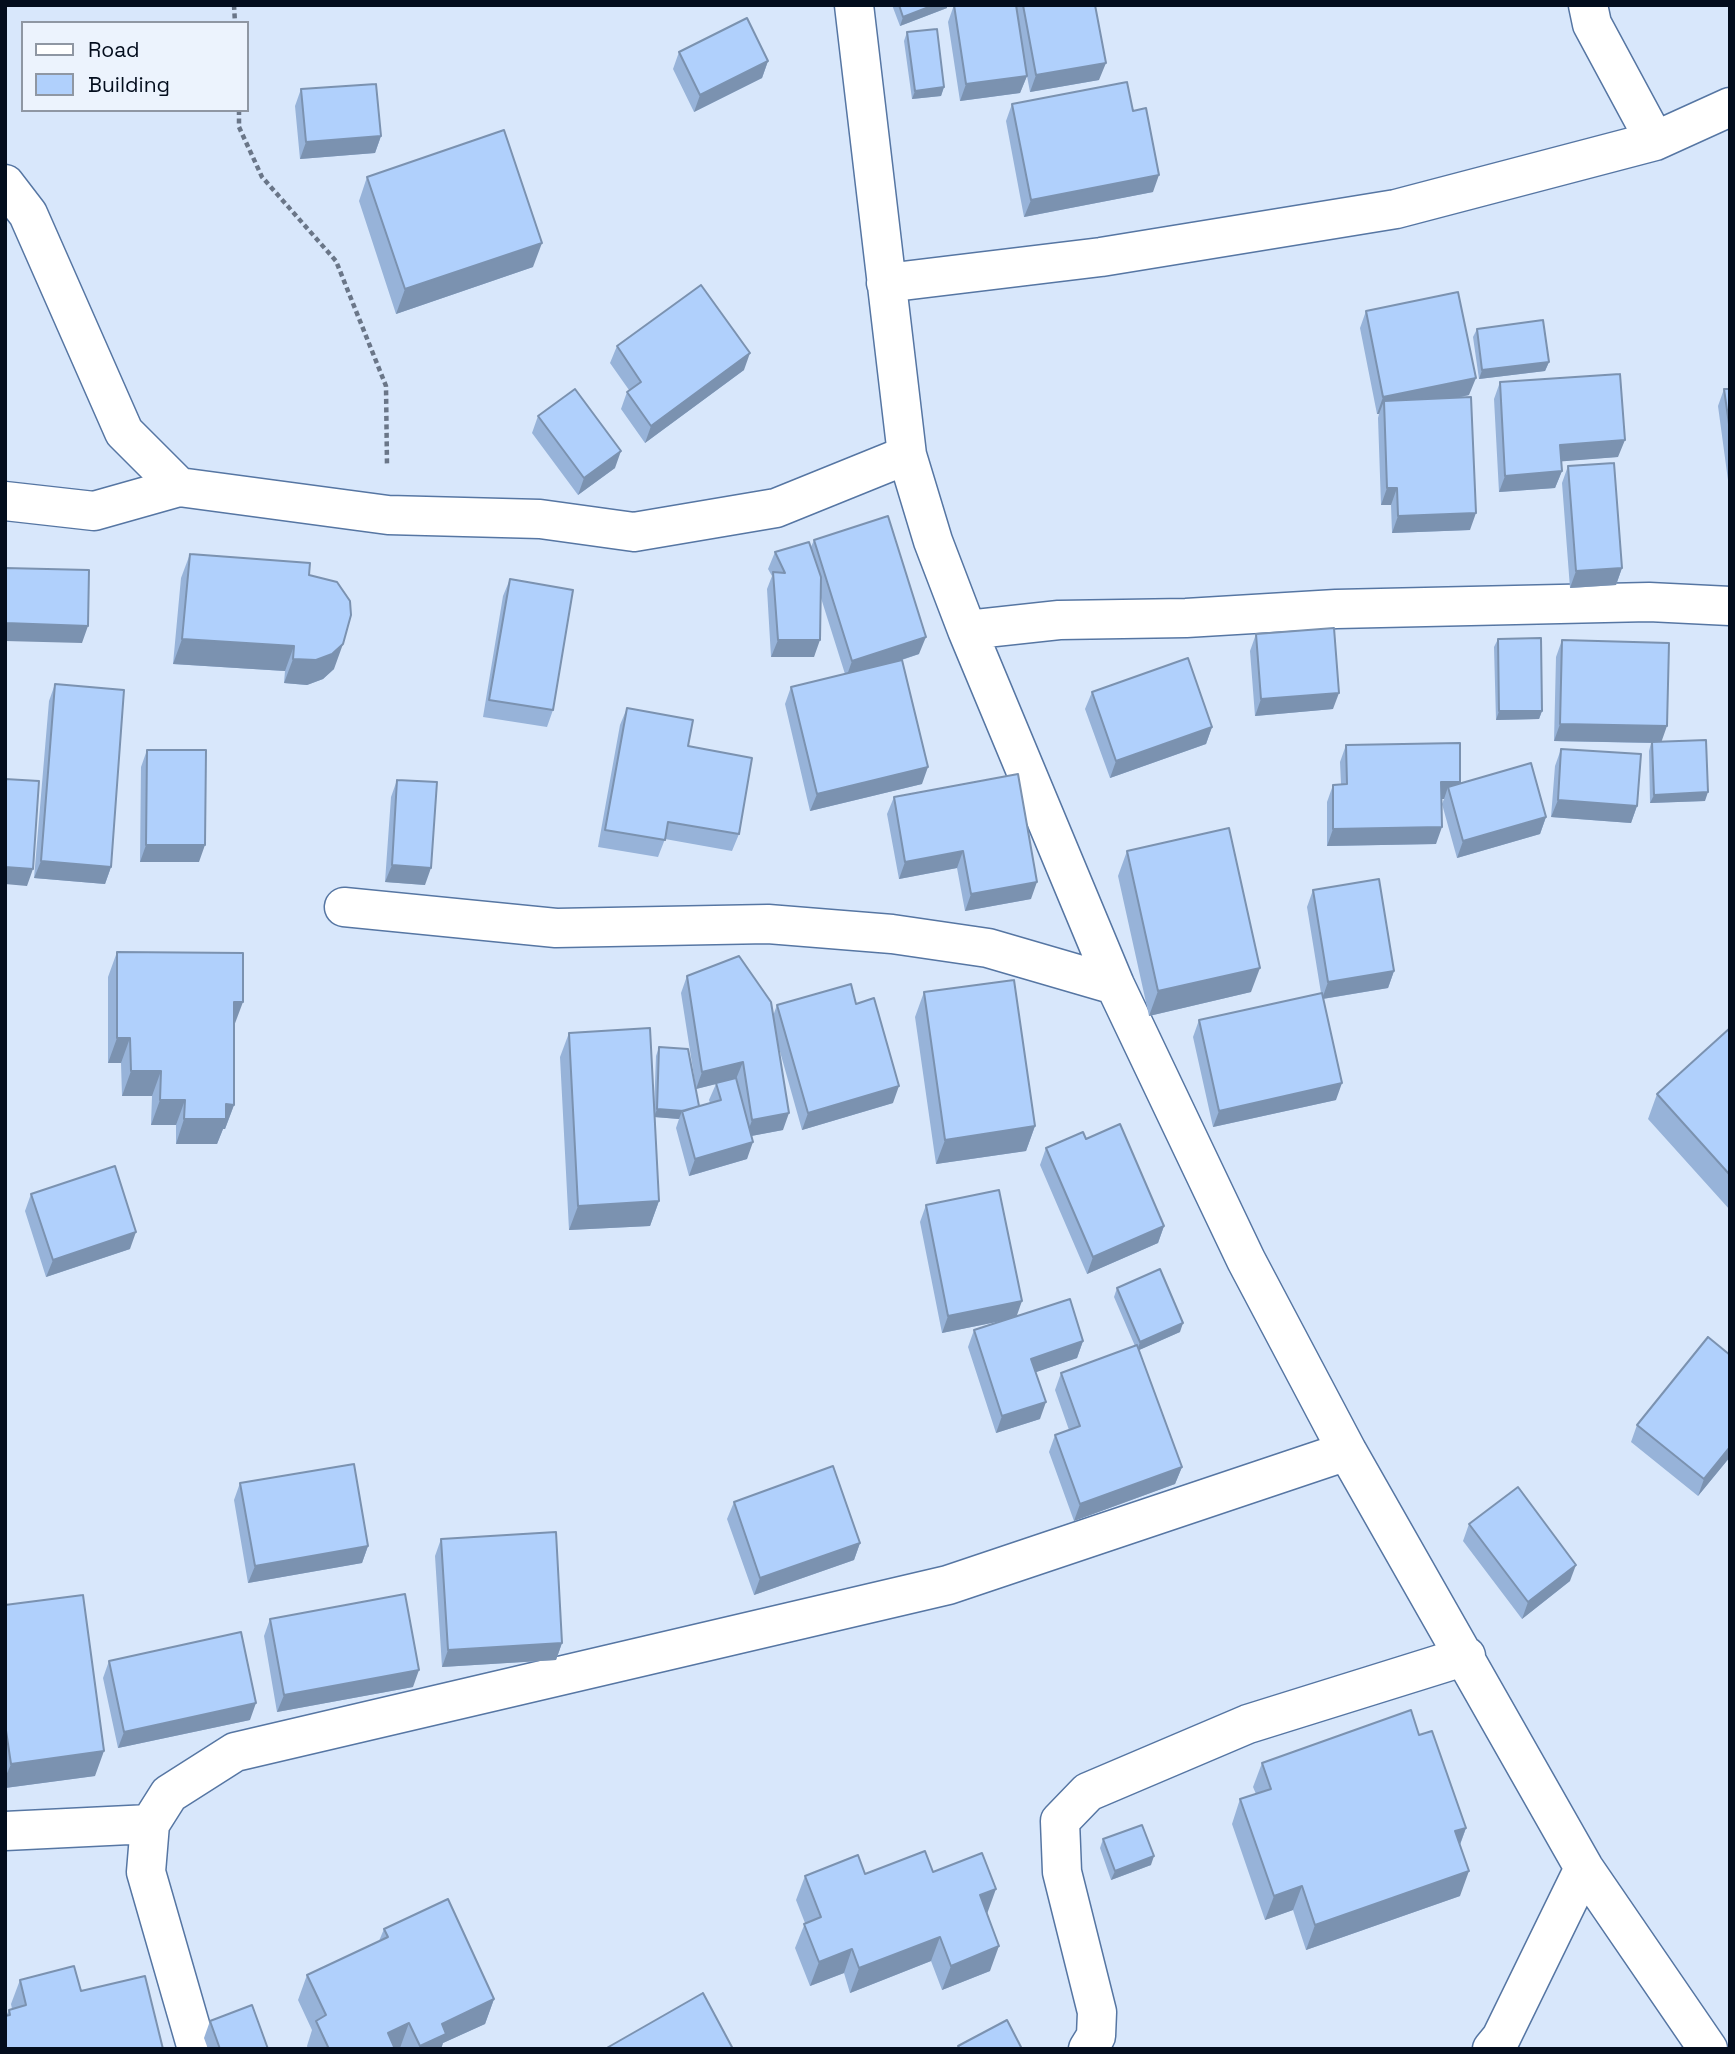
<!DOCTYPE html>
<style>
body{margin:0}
#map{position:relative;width:1735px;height:2054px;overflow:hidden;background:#d8e7fb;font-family:"Space Grotesk",sans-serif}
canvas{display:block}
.frame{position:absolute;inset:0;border:7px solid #030d1d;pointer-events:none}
.legend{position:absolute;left:21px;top:21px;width:228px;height:91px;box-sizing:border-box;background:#ecf3fd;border:2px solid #8f97a3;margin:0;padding:9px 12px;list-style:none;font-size:21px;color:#030d1d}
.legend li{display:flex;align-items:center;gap:14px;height:35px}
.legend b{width:35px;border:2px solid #8f97a3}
</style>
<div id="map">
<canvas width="1735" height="2054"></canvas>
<div class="frame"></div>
<ul class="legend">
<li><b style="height:9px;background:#fff"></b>Road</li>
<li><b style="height:19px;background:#b0d0fc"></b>Building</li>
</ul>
</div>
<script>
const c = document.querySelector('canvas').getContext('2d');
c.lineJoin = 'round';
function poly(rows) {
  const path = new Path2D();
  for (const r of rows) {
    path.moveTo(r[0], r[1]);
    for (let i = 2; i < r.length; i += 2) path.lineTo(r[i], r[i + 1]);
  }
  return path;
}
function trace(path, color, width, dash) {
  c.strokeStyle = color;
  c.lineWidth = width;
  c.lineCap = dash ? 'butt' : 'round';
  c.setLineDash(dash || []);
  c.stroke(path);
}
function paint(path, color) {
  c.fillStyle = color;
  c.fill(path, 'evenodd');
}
const street = poly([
 [854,5,907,455,933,541,967,630,1115,985,1246,1260,1347,1451,1584,1868,1708,2049],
 [1588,5,1592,24,1655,141],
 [5,184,28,214,124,432,179,487],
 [886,283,1101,257,1396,209,1655,141,1730,107],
 [5,501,94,511,179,487,388,515,540,519,634,532,776,508,907,455],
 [967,630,1059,620,1186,618,1336,609,1649,602,1730,606],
 [344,907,556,928,768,924,892,934,988,948,1115,985],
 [5,1831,150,1824],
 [197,2049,146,1872,150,1824,169,1794,235,1752,948,1585,1347,1451],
 [1088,2049,1096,2036,1097,2012,1062,1872,1060,1821,1088,1792,1248,1724,1466,1656],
 [1492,2049,1501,2038,1584,1868]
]);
trace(street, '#5676a3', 41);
trace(poly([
 [234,5,235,23],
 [239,110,239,127,262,177,336,261,386,386,387,466]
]), '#6a7688', 4.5, [5, 3.5]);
trace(street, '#fff', 38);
paint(poly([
 [892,5,947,5,947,8,900,26],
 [954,5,1095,5,1099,80,1030,92,1027,76,1020,93,960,101,948,22],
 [907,32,944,87,941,96,912,99,904,41],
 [679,52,768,61,762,78,694,112,673,69],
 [301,89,381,136,375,153,300,159,295,106],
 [1012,104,1133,111,1153,192,1024,217,1006,121],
 [367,177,533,267,396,314,359,201],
 [1366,311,1469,395,1458,398,1470,530,1392,533,1391,505,1381,505,1378,418,1379,414,1377,414,1360,328],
 [1477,329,1549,362,1545,371,1479,379,1473,337],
 [617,346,744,370,645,443,621,409,627,392,629,390,610,363],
 [1500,382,1618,457,1561,461,1562,471,1555,488,1499,492,1494,399],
 [1724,389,1730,389,1730,495,1718,406],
 [538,416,615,468,578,495,532,433],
 [1568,466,1622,568,1616,585,1570,588,1562,483],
 [814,540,919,654,899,661,922,784,810,811,785,704,791,687,845,674,821,598,814,657,771,657,767,589,772,576,768,569,775,552,811,547],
 [190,554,309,575,334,669,323,679,307,685,284,683,285,671,173,664,181,578],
 [510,579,553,710,547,727,483,717,503,596],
 [1256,634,1333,709,1255,716,1250,651],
 [1498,639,1542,711,1539,719,1496,720,1494,647],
 [1562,640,1662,742,1705,801,1650,803,1649,751,1651,743,1554,741,1556,657],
 [55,684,111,867,105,884,34,878,49,701],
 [1092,692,1212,727,1206,744,1110,778,1085,709],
 [627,708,688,746,739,834,732,851,665,839,658,857,598,847,620,725],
 [1346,745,1460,782,1459,784,1546,817,1540,834,1457,858,1442,804,1444,799,1441,799,1436,844,1327,846,1327,802,1333,785,1341,784,1340,762],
 [1561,749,1637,806,1631,823,1551,817,1555,766],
 [147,750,199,862,140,862,141,767],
 [397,780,425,885,385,882,391,797],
 [894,797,1031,899,965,911,957,868,899,879,887,814],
 [1127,851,1251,992,1149,1016,1118,876],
 [1313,890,1394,971,1388,988,1323,999,1336,1100,1213,1127,1193,1037,1199,1020,1321,993,1307,907],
 [117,952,234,1026,234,1105,225,1129,223,1129,217,1144,176,1144,176,1125,151,1125,152,1096,122,1096,121,1063,108,1063,108,977],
 [687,976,773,1016,777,1005,856,1004,893,1103,802,1130,779,1048,783,1130,751,1136,747,1159,689,1176,676,1128,679,1119,655,1117,659,1201,650,1226,569,1230,560,1057,569,1033,654,1110,656,1056,659,1047,699,1106,710,1103,709,1100,716,1084,696,1089,681,993],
 [924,992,1035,1126,1026,1151,936,1164,915,1017],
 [1730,1028,1730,1210,1648,1119,1657,1094],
 [1086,1139,1164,1226,1158,1243,1087,1274,1040,1165,1046,1148],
 [31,1194,130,1249,46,1277,25,1211],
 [926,1205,1016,1316,1083,1341,1077,1358,1036,1372,1040,1419,996,1433,968,1347,974,1330,1006,1320,942,1333,920,1222],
 [1117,1288,1180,1332,1139,1350,1182,1467,1175,1484,1074,1521,1049,1452,1055,1435,1069,1430,1055,1390,1061,1373,1135,1346,1114,1297],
 [1730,1355,1730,1457,1698,1496,1631,1442,1637,1425],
 [240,1483,368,1546,362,1563,248,1583,234,1500],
 [734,1502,860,1543,854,1560,754,1595,727,1519],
 [1469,1524,1570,1581,1522,1619,1463,1541],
 [441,1539,562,1643,556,1660,442,1667,435,1556],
 [5,1605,95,1776,5,1788],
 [270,1619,413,1687,277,1712,264,1636],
 [109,1661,250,1720,118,1748,103,1678],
 [1419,1735,1466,1828,1460,1845,1460,1896,1306,1950,1293,1910,1265,1920,1232,1824,1240,1799,1256,1794,1253,1787,1262,1763],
 [1103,1839,1151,1865,1111,1880,1100,1848],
 [933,1872,987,1914,990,1971,942,1990,931,1961,850,1993,844,1973,810,1986,795,1948,805,1923,796,1900,805,1876],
 [384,1929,494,1999,485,2024,443,2043,441,2049,401,2049,400,2048,398,2049,308,2049,307,2046,312,2030,298,2000,307,1975,379,1941],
 [20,1980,81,1991,6,2016,9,2010,12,2009,11,2004],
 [210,2021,268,2049,208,2049,204,2038]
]), '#97b3d9');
paint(poly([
 [934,5,947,5,947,8,900,26,903,17],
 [768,61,762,78,694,112,700,95],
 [1106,63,1099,80,1030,92,1036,75],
 [1027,76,1020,93,960,101,966,84],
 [944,87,941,96,912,99,915,91],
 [381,136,375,153,300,159,306,142],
 [1159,175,1153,192,1024,217,1031,200],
 [542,243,533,267,396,314,405,289],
 [750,353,744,370,645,443,651,426],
 [1549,362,1545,371,1479,379,1482,370],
 [1476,378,1469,395,1384,413,1384,401,1379,414,1377,414,1383,397],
 [1625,440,1618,457,1554,462,1560,445],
 [621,451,615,468,578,495,584,478],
 [1562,471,1555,488,1499,492,1505,476],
 [1387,488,1397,488,1391,505,1381,505],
 [1476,513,1470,530,1392,533,1398,516],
 [1622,568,1616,585,1570,588,1576,571],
 [5,623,88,626,82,643,5,641],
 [926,637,919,654,846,678,852,661],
 [182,639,294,646,285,671,173,664],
 [778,640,820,640,814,657,771,657],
 [343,644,334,669,323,679,307,685,284,683,293,659],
 [1339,693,1333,709,1255,716,1261,699],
 [1499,711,1542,711,1539,719,1496,720],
 [1560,724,1667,726,1661,743,1554,741],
 [1212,727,1206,744,1110,778,1116,761],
 [928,767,922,784,810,811,817,794],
 [1441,782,1460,782,1454,799,1448,787,1444,799,1435,799],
 [1708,792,1705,801,1650,803,1654,795],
 [1558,800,1637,806,1631,823,1551,817],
 [1546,817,1540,834,1457,858,1463,841],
 [1442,827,1436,844,1327,846,1333,829],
 [146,845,205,845,199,862,140,862],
 [963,851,957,868,899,879,905,862],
 [41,861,111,867,105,884,34,878],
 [392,865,431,868,425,885,385,882],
 [5,867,33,869,27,886,5,884],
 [1037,882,1031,899,965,911,971,894],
 [1260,968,1251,992,1149,1016,1158,991],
 [1394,971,1388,988,1322,999,1328,982],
 [234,1002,243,1002,234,1026],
 [117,1038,130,1038,121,1063,108,1063],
 [743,1062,736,1079,696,1089,702,1072],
 [131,1071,161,1071,152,1096,122,1096],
 [1342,1083,1336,1100,1213,1127,1219,1111],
 [899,1086,893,1103,802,1130,808,1113],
 [160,1100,185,1100,176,1125,151,1125],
 [226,1104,234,1105,225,1129,223,1129,217,1144,176,1144,184,1119],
 [657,1109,699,1112,682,1111,679,1119,654,1117],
 [789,1113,783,1130,746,1137,752,1120],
 [1035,1126,1026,1151,936,1164,945,1140],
 [753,1142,747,1159,689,1176,695,1159],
 [659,1201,650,1226,569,1230,578,1206],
 [1164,1226,1158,1243,1087,1274,1093,1257],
 [136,1232,130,1249,46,1277,53,1260],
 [1022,1301,1016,1318,942,1333,948,1316],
 [1183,1323,1180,1332,1137,1351,1140,1342],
 [1083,1341,1077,1358,1025,1376,1031,1359],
 [1046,1402,1040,1419,996,1433,1002,1416],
 [1730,1447,1730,1457,1698,1496,1704,1479],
 [1182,1467,1175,1484,1074,1521,1080,1504],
 [860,1543,854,1560,754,1595,760,1578],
 [368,1546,362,1563,248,1583,255,1566],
 [1576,1565,1570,1581,1522,1619,1528,1602],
 [562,1643,556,1660,442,1667,448,1650],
 [419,1670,413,1687,277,1712,284,1695],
 [256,1703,250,1720,118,1748,124,1732],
 [104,1751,95,1776,5,1788,5,1778,11,1764],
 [1466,1828,1457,1852,1455,1831],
 [1154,1856,1151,1865,1111,1880,1115,1871],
 [1469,1871,1460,1896,1306,1950,1315,1925],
 [1302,1886,1293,1910,1265,1920,1274,1896],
 [996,1889,987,1914,971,1920,980,1895],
 [940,1937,931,1961,850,1993,859,1968],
 [999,1946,990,1971,942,1990,951,1966],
 [852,1949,844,1973,810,1986,819,1962],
 [494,1999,485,2024,443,2043,441,2049,419,2049,420,2046,442,2024],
 [409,2023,400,2048,398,2049,383,2049,388,2033]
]), '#7b92b0');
const building = poly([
 [899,5,934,5,903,17,899,5],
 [954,5,1016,5,1027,76,966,84,954,5],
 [1023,5,1095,5,1106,63,1036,75,1023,5],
 [747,18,768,61,700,95,679,52,747,18],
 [937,29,944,87,915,91,907,32,937,29],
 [1127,82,1133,111,1146,108,1159,175,1031,200,1012,104,1127,82],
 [376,84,381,136,306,142,301,89,376,84],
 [504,130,542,243,405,289,367,177,504,130],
 [701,285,750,353,651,426,627,392,641,382,617,346,701,285],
 [1458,292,1476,378,1383,397,1366,311,1458,292],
 [1543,320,1549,362,1482,370,1477,329,1543,320],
 [1620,374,1625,440,1560,445,1562,471,1505,476,1500,382,1620,374],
 [575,389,621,451,584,478,538,416,575,389],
 [1724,389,1730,389,1730,431,1724,389],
 [1471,397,1476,513,1398,516,1397,488,1387,488,1384,401,1471,397],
 [1614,463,1622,568,1576,571,1568,466,1614,463],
 [888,516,926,637,852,661,814,540,888,516],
 [809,542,821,577,820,640,778,640,773,572,785,573,775,552,809,542],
 [190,554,310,563,309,575,337,582,350,601,351,615,343,644,332,654,316,660,293,659,294,646,182,639,190,554],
 [5,568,89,570,88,626,5,623,5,568],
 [510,579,573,590,553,710,489,700,510,579],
 [1334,628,1339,693,1261,699,1256,634,1334,628],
 [1541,638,1542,711,1499,711,1498,639,1541,638],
 [1562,640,1669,643,1667,726,1560,724,1562,640],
 [1188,658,1212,727,1116,761,1092,692,1188,658],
 [902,660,928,767,817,794,791,687,902,660],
 [55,684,124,690,111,867,41,861,55,684],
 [627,708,693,720,688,746,752,758,739,834,668,822,665,840,605,830,627,708],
 [1706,740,1708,792,1654,795,1652,742,1706,740],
 [1460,743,1460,782,1441,782,1442,827,1333,829,1333,785,1347,784,1346,745,1460,743],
 [1561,749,1641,754,1637,806,1558,800,1561,749],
 [147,750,206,750,205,845,146,845,147,750],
 [1531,763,1546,817,1463,841,1448,787,1531,763],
 [1018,774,1037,882,971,894,963,851,905,862,894,797,1018,774],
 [5,779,39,781,33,869,5,867,5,779],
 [397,780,437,782,431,868,392,865,397,780],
 [1229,828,1260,968,1158,991,1127,851,1229,828],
 [1379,879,1394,971,1328,982,1313,890,1379,879],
 [117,952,243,953,243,1002,234,1002,234,1105,226,1104,226,1119,184,1119,185,1100,160,1100,161,1071,131,1071,130,1038,117,1038,117,952],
 [739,956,771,1002,789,1113,752,1120,743,1062,702,1072,687,976,739,956],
 [1014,980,1035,1126,945,1140,924,992,1014,980],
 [851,984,856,1004,874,998,899,1086,808,1113,777,1005,851,984],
 [1322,993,1342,1083,1219,1111,1199,1020,1322,993],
 [650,1028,659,1201,578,1206,569,1033,650,1028],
 [1730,1028,1730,1175,1657,1094,1730,1028],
 [659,1047,688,1049,699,1106,684,1111,657,1109,659,1047],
 [736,1078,753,1142,695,1159,682,1111,721,1100,716,1083,736,1078],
 [1120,1124,1164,1226,1093,1257,1046,1148,1083,1132,1086,1139,1120,1124],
 [115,1166,136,1232,53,1260,31,1194,115,1166],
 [999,1190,1022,1301,948,1316,926,1205,999,1190],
 [1160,1269,1183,1323,1140,1342,1117,1288,1160,1269],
 [1070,1299,1083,1341,1031,1359,1046,1402,1002,1416,974,1330,1070,1299],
 [1708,1337,1730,1355,1730,1447,1704,1479,1637,1425,1708,1337],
 [1137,1345,1182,1467,1080,1504,1055,1435,1080,1426,1061,1373,1137,1345],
 [354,1464,368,1546,255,1566,240,1483,354,1464],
 [833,1466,860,1543,760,1578,734,1502,833,1466],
 [1518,1487,1576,1565,1528,1602,1469,1524,1518,1487],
 [556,1532,562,1643,448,1650,441,1539,556,1532],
 [405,1594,419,1670,284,1695,270,1619,405,1594],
 [83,1595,104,1751,11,1764,5,1724,5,1605,83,1595],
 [241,1632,256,1703,124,1732,109,1661,241,1632],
 [1411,1710,1419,1735,1432,1731,1466,1828,1455,1831,1469,1871,1315,1925,1302,1886,1274,1896,1240,1799,1271,1789,1262,1763,1411,1710],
 [1142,1825,1154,1856,1115,1871,1103,1839,1142,1825],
 [925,1851,933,1872,982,1853,996,1889,980,1895,999,1946,951,1966,940,1937,859,1968,852,1949,819,1962,804,1924,821,1917,805,1876,858,1855,865,1874,925,1851],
 [448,1899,494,1999,442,2024,446,2034,420,2046,409,2023,388,2033,395,2049,329,2049,316,2021,326,2015,307,1975,388,1937,384,1929,448,1899],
 [74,1966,81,1991,145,1976,163,2049,5,2049,5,2016,10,2015,9,2010,26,2005,20,1980,74,1966],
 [703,1993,733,2049,605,2049,703,1993],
 [252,2005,268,2049,220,2049,210,2021,252,2005],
 [1007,2020,1022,2049,960,2049,958,2046,1007,2020]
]);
paint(building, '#b0d0fc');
trace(building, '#7b92b0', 2);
</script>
